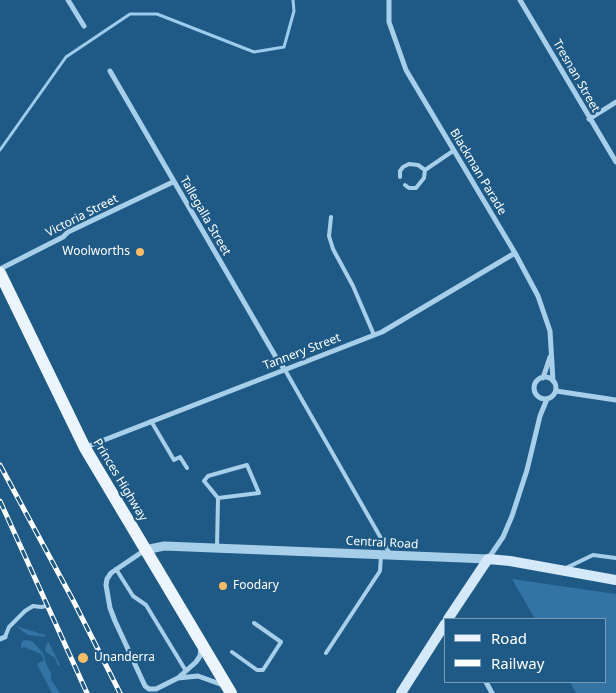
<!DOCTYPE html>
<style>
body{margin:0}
#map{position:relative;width:616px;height:693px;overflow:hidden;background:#1f5a86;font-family:"Noto Sans",sans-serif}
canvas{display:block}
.legend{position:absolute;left:444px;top:618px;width:162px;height:65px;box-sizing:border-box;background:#1f5a86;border:1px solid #799cb6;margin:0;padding:6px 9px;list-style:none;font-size:15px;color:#fff}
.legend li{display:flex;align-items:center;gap:10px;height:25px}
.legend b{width:25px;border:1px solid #799cb6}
</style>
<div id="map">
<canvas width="616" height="693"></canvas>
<ul class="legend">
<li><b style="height:6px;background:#ecf5fe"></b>Road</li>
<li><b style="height:6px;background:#fff"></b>Railway</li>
</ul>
</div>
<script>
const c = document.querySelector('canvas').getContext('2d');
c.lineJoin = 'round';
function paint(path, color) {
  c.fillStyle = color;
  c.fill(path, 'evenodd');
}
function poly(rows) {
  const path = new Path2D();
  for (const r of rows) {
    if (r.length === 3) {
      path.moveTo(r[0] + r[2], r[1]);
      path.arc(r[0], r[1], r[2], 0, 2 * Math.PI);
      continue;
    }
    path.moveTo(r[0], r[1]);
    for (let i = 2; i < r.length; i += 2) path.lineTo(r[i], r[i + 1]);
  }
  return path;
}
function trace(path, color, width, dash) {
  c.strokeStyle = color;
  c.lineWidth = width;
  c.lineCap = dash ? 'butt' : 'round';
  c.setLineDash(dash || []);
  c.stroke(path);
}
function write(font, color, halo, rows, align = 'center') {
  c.font = font + ' "Noto Sans",sans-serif';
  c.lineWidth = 4.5;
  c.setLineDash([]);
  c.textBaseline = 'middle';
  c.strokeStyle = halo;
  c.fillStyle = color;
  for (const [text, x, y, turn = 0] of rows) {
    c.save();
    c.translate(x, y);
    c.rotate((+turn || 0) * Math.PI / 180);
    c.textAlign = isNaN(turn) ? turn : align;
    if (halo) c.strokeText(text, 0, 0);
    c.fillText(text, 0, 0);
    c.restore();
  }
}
paint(poly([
 [512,579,616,594,616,693,576,693,570,682,605,682,605,619,535,619],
 [16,626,45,635,60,665,58,666,55,658,46,652,45,649,48,641,46,637,28,635],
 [24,640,32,641,43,653,47,666,51,673,51,680,60,693,52,693,37,664,44,660,41,654,24,647,21,649,21,643]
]), '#3374a4');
trace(poly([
 [0,150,66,57,130,14,157,14,254,52,284,47,294,11,293,0]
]), '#9ccbec', 3);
trace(poly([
 [425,170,453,151],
 [400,177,400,171,403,167,409,164,418,165,425,170],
 [405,185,409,188,416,188,424,178,425,170],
 [331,217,329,236,333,249,353,286,374,335],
 [285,370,390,554],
 [151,421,174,460,180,457,187,468],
 [217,548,218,498,204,481,208,476,247,465,259,493,218,498],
 [566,568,593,555,616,558],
 [116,569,133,596,146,605,186,671],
 [5,637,9,627,25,611,33,606,41,607,47,606],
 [232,652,257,670,263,670,281,642,254,623],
 [326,653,380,571,381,555]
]), '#a8cfea', 4);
trace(poly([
 [68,0,84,26],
 [389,0,389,22,406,70,515,253,538,296,550,331,553,381],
 [520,0,616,162],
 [110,71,277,359,285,370],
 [589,119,616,102],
 [0,269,63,237,68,232,173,182],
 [545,388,11],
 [543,378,550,357],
 [556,391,616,400],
 [86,447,382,332,515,253],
 [145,550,111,573,107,579,106,585,110,608,115,621,145,686,149,689,156,689,178,678,196,662,200,656,201,647],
 [488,559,503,537,512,516,527,470,540,416,547,399],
 [0,639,5,637],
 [178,678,198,676,223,685],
 [486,682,492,693]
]), '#a8cfea', 5);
trace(poly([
 [145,550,164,546,488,559]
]), '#a8cfea', 9);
trace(poly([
 [448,619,488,559,510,561,616,580],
 [401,693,445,624]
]), '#d3e8f8', 10);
trace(poly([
 [0,273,85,448,231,693]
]), '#ecf5fe', 12);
const rail = poly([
 [0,465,74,602,120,693],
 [0,501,87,693]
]);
trace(rail, '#fff', 5);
trace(rail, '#1f5a86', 3, [9]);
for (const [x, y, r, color] of [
 [140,252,5,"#f8bc68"],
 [223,586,5,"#f8bc68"],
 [83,658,6,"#f8bc68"]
]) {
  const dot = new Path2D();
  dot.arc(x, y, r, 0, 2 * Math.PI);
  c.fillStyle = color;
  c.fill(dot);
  trace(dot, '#1f5a86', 2);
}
write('12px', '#fff', '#1f5a86', [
 ["Tresnan Street",576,76,60],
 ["Blackman Parade",478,172,59],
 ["Victoria Street",82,216,-27],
 ["Tallegalla Street",205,216,60],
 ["Tannery Street",302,352,-21],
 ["Princes Highway",120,480,59],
 ["Central Road",382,543,3]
]);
write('12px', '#fff', '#1f5a86', [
 ["Woolworths",130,252,"right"],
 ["Foodary",233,586],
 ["Unanderra",94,658]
], 'left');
</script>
